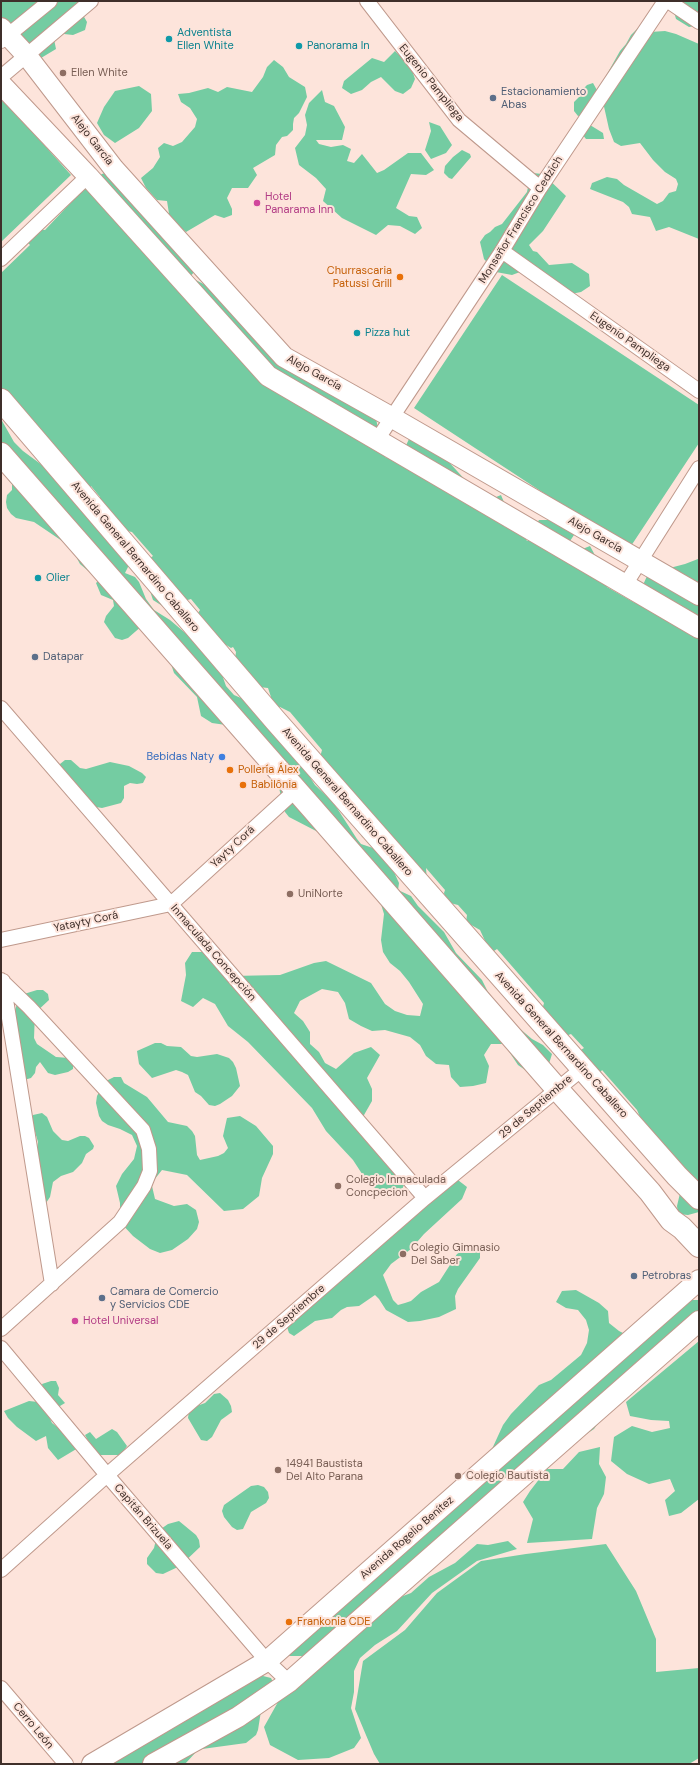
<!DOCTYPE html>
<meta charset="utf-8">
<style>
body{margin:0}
#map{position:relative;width:700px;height:1765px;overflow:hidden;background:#fde4db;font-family:"DM Sans",sans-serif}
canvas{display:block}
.frame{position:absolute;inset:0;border:2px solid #3f2f2a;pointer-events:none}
</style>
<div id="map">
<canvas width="700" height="1765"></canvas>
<div class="frame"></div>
</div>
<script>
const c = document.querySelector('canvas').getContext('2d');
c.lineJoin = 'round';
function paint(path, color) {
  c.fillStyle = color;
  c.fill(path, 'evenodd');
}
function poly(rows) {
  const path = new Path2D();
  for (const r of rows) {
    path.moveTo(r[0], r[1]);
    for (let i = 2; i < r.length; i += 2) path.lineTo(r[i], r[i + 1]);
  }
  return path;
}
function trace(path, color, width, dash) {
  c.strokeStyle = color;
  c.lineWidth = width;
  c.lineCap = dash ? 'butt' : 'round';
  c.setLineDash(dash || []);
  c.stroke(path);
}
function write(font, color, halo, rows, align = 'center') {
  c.font = font + ' "DM Sans",sans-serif';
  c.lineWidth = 4;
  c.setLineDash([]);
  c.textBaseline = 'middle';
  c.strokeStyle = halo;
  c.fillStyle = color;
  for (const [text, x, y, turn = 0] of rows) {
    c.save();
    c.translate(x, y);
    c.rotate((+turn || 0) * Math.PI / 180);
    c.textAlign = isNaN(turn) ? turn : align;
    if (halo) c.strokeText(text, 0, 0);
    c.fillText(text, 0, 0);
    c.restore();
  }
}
paint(poly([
 [3,1,87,1,79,8,87,22,85,30,73,35,64,34,52,29,56,49,36,61,1,28,1,2],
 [660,1,699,1,699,29,695,26,689,27,676,19,674,12,660,3],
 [639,27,650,32,665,31,676,34,699,44,699,239,669,227,656,231,650,217,632,214,629,207,623,202,590,189,592,183,607,177,617,179,624,185,657,204,663,201,669,193,676,191,678,184,676,179,665,172,653,160,640,143,621,146,614,142,609,129,603,102,602,83,620,51,626,44,631,35],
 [395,51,411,67,415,79,411,88,403,94,395,91,381,77,371,82,362,90,351,94,342,88,344,81,372,58,384,62],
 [274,60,283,67,289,77,305,87,307,97,299,113,294,118,293,124,293,130,287,136,282,137,276,145,275,155,253,168,257,175,248,188,232,188,227,198,232,209,232,215,224,218,215,215,186,232,170,220,167,201,157,200,146,188,141,178,153,168,160,157,158,148,164,143,173,146,182,142,195,127,197,119,190,108,181,102,178,94,189,93,208,88,218,92,227,87,252,92,263,77,267,67],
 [593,83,598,92,583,115,578,116,574,111,574,102,580,96,582,90,587,85],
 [139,86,151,94,152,111,139,128,115,143,104,135,97,123,104,107,115,91],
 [322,90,325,102,334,106,345,127,342,140,316,140,319,144,331,147,343,145,351,149,347,161,354,163,362,154,377,173,384,170,408,153,421,153,434,170,426,175,411,174,396,208,409,216,417,217,422,228,415,234,400,226,388,225,376,235,342,218,323,201,326,189,316,178,299,165,295,148,305,135,307,125,305,115,309,103],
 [1,97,71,175,1,242],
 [429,122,440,126,452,145,446,153,431,159,425,150,431,131],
 [590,125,603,133,604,139,586,139,582,134],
 [462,150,470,154,471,157,452,179,449,178,444,173,445,166,453,157],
 [114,169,198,267,190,277,213,289,336,391,359,387,373,399,379,436,386,458,402,454,409,439,437,449,468,483,477,505,501,495,506,507,504,527,528,528,526,540,528,541,528,536,539,520,557,520,574,535,568,544,580,550,590,546,604,572,607,587,635,603,647,576,699,596,699,1212,688,1215,678,1214,677,1206,681,1189,680,1162,643,1124,637,1110,602,1070,600,1073,579,1051,584,1048,571,1034,563,1037,540,1017,544,1003,497,949,494,951,486,943,480,930,466,922,467,915,458,905,446,902,444,893,445,890,426,868,427,881,370,840,362,837,358,826,317,768,322,750,290,712,280,707,272,706,271,697,268,688,259,687,235,659,236,652,233,647,231,648,220,641,217,635,203,637,196,616,200,610,191,599,164,607,153,600,141,564,153,556,132,532,102,526,93,508,100,497,91,486,86,493,1,406,1,273,30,245,28,243,37,229,45,230,95,177],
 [532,173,543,174,566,196,543,231,529,245,533,251,537,252,549,265,572,263,589,274,590,286,581,292,571,294,520,272,512,275,496,272,484,259,480,242,485,235,490,232,495,227,502,224,527,192,528,187,526,181],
 [502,275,699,405,699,443,629,549,414,408],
 [1,419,14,442,23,451,46,468,129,565,125,573,135,577,139,582,146,599,154,610,170,620,190,637,220,669,226,686,234,695,250,702,304,768,315,785,333,802,357,839,361,844,379,850,394,872,399,883,398,890,411,896,418,906,444,932,456,953,482,980,488,992,513,1023,532,1039,543,1045,552,1054,548,1067,528,1072,518,1065,504,1044,491,1044,484,1055,489,1066,486,1083,473,1086,460,1087,451,1077,449,1065,436,1064,426,1056,420,1045,410,1037,385,1030,372,1031,361,1026,349,1019,345,1003,338,992,322,989,300,1001,294,1013,303,1021,310,1032,310,1044,319,1052,325,1063,336,1069,354,1053,371,1047,380,1055,367,1078,372,1089,372,1101,360,1122,406,1180,401,1192,389,1198,368,1183,353,1160,326,1131,312,1108,248,1042,228,1026,215,1004,203,998,193,1007,181,1001,186,975,185,963,192,952,204,952,232,976,280,975,314,963,326,961,371,983,385,1004,395,1011,407,1015,420,1016,423,1004,409,982,400,971,390,963,383,952,381,940,384,914,380,901,325,833,318,832,289,817,285,812,277,780,226,725,212,723,201,716,197,697,174,673,168,655,143,625,128,638,122,640,115,638,104,622,106,616,114,606,113,600,101,595,96,583,99,580,80,564,71,547,34,522,16,518,11,514,7,508,6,502,7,495,12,490,12,484,1,471],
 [698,559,699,591,662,570,685,564],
 [65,760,71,760,80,768,86,769,110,762,129,766,142,773,146,777,143,783,137,784,130,783,124,786,124,798,121,803,102,808,96,807,57,770,60,764],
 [37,990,43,990,48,994,49,1000,35,1013,34,1038,37,1044,56,1057,69,1058,73,1062,73,1069,68,1072,55,1075,48,1073,40,1062,36,1067,35,1073,31,1078,24,1080,15,1016,15,1010,17,1004,24,994],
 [155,1043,161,1043,167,1046,181,1047,191,1056,197,1057,217,1054,229,1058,233,1062,236,1068,240,1086,232,1096,220,1104,215,1106,209,1105,201,1096,195,1092,188,1075,182,1072,176,1070,152,1078,139,1064,137,1051],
 [114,1077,121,1077,124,1083,147,1097,168,1122,187,1126,192,1131,195,1136,197,1155,200,1160,218,1156,224,1153,228,1148,223,1136,227,1118,240,1116,256,1126,273,1146,273,1154,262,1178,259,1196,243,1209,224,1211,187,1175,162,1170,154,1180,152,1186,155,1199,174,1206,187,1204,196,1210,199,1222,197,1229,188,1239,172,1250,160,1253,150,1249,133,1236,120,1222,120,1203,116,1186,122,1174,134,1159,137,1146,132,1135,120,1129,108,1125,102,1121,99,1116,96,1103,97,1096,103,1084,108,1080],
 [42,1113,47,1117,53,1131,62,1140,68,1141,80,1136,85,1136,89,1138,94,1146,93,1149,86,1154,82,1163,73,1172,61,1176,53,1182,50,1197,46,1203,40,1173,40,1164,36,1155,38,1142,31,1118,33,1115],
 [454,1177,467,1187,462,1199,424,1234,411,1249,391,1264,383,1275,393,1300,398,1305,405,1303,411,1301,421,1292,439,1282,457,1254,469,1247,476,1248,480,1252,480,1258,458,1289,455,1296,456,1309,439,1317,420,1321,408,1322,386,1310,379,1299,375,1295,359,1306,347,1307,341,1310,332,1318,315,1321,294,1336,289,1333,287,1327,295,1303,299,1298],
 [576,1290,599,1303,608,1311,609,1323,619,1331,631,1337,682,1300,699,1300,699,1329,601,1419,594,1429,574,1442,326,1649,303,1656,289,1656,278,1651,474,1468,492,1449,503,1425,511,1414,539,1385,551,1380,581,1355,587,1343,589,1330,586,1320,578,1310,566,1308,556,1302,562,1291],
 [699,1341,699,1499,681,1513,669,1516,665,1500,675,1491,670,1479,649,1484,627,1474,611,1461,614,1437,632,1426,652,1432,670,1428,669,1421,651,1420,630,1416,626,1402],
 [51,1381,56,1381,59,1388,58,1395,65,1403,60,1406,52,1405,44,1393,42,1384],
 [220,1393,228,1400,231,1406,232,1412,221,1420,212,1437,207,1441,201,1440,188,1418,189,1411,194,1407,205,1403,214,1394],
 [29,1401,38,1402,47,1412,52,1423,70,1437,78,1448,58,1460,48,1448,46,1436,36,1441,17,1427,8,1418,4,1411],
 [112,1429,117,1432,127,1446,121,1455,96,1455,85,1435,90,1432,96,1439],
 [600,1447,599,1464,606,1477,604,1494,597,1508,592,1539,527,1543,533,1519,523,1502,530,1491,547,1469,563,1469,579,1452],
 [258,1485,264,1487,268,1492,269,1498,266,1503,251,1512,243,1529,237,1530,232,1527,224,1517,222,1511,224,1505,251,1486],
 [179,1521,196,1535,199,1540,200,1547,180,1566,163,1574,156,1573,147,1564,147,1558,154,1548,158,1531,168,1524],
 [508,1541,517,1549,477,1561,432,1593,397,1631,375,1645,360,1658,354,1671,354,1692,351,1708,361,1738,354,1748,329,1758,298,1760,270,1745,264,1727,283,1693,390,1601,411,1593,429,1577,455,1563,477,1544,488,1545],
 [606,1544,636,1591,656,1639,656,1672,699,1668,699,1758,689,1764,380,1764,374,1754,355,1709,363,1661,405,1630,437,1593,481,1561,526,1554],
 [259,1675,271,1678,274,1684,261,1711,258,1730,256,1735,246,1743,202,1749,196,1752,185,1764,79,1764,112,1743]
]), '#74cca2');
const street = poly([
 [367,1,459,120,540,188],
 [668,1,699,22],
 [1,41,50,1],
 [1,77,91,1],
 [502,251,699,391],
 [1,259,88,176],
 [377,440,502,251,540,188,665,1],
 [625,585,699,468],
 [1,708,425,1198],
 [1,940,171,904,296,790],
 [1,980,29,1007,143,1130,149,1149,150,1171,144,1186,120,1222,1,1329],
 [3,981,52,1284],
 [1,1348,107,1475,267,1661,289,1682],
 [1,1570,107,1475,425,1198,582,1069],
 [1,1688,66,1764]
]);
const secondary = poly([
 [1,28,27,56,114,169,284,357,391,417,699,595],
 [1,84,88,176,268,376,699,628],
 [92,1764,267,1661,699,1280],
 [153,1764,238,1717,289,1682,699,1321]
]);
const primary = poly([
 [1,400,275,720,677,1176,699,1198],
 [1,454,311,807,558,1090,650,1192,671,1220,682,1228,699,1246]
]);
trace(street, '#bf998c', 16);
trace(secondary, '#bf998c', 22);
trace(primary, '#bf998c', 24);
trace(street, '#fff', 14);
trace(secondary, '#fff', 20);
trace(primary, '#fff', 22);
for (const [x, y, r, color] of [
 [169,39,4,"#0f9aa8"],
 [299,46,4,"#0f9aa8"],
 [63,73,4,"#8d6e63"],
 [493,98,4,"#5c6f8a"],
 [257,203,4,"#d1479c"],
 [400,277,4,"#e8710a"],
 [357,333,4,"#0f9aa8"],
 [38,578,4,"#0f9aa8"],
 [35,657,4,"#5c6f8a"],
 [222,757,4,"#3f7fe0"],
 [230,770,4,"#e8710a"],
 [243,785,4,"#e8710a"],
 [290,894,4,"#8d6e63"],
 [338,1186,4,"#8d6e63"],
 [403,1254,4,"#8d6e63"],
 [634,1276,4,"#5c6f8a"],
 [102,1298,4,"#5c6f8a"],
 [75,1321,4,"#d1479c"],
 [278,1470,4,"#8d6e63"],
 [458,1476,4,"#8d6e63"],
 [289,1622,4,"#e8710a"]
]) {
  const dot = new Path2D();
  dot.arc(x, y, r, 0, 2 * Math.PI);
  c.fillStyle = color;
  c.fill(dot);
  trace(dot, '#fde4db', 1.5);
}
write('11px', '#0d838f', '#fde4db', [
 ["Adventista",177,33],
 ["Ellen White",177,46],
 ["Panorama In",307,46],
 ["Pizza hut",365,333],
 ["Olier",46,578]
], 'left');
write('11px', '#785e54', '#fde4db', [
 ["Ellen White",71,73],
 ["UniNorte",298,894],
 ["Colegio Inmaculada",346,1180],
 ["Concpecion",346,1193],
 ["Colegio Gimnasio",411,1248],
 ["Del Saber",411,1261],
 ["14941 Baustista",286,1464],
 ["Del Alto Parana",286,1477],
 ["Colegio Bautista",466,1476]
], 'left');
write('11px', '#3f2f2a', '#fde4db', [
 ["Eugenio Pampliega",431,83,51],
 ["Alejo García",92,140,52],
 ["Monseñor Francisco Cedzich",521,220,-58],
 ["Eugenio Pampliega",630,342,35],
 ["Alejo García",314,373,29],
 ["Alejo García",595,535,30],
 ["Avenida General Bernardino Caballero",135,557,50],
 ["Avenida General Bernardino Caballero",347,802,49],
 ["Yayty Corá",233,847,-43],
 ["Yatayty Corá",86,922,-12],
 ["Inmaculada Concepción",213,953,49],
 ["Avenida General Bernardino Caballero",561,1045,48],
 ["29 de Septiembre",536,1107,-40],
 ["29 de Septiembre",289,1317,-41],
 ["Capitán Brizuela",143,1517,49],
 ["Avenida Rogelio Benítez",407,1538,-41],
 ["Cerro León",33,1726,50]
]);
write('11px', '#4e5e75', '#fde4db', [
 ["Estacionamiento",501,92],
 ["Abas",501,105],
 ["Datapar",43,657],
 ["Petrobras",642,1276],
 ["Camara de Comercio",110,1292],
 ["y Servicios CDE",110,1305]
], 'left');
write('11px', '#b23c85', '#fde4db', [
 ["Hotel",265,197],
 ["Panarama Inn",265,210],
 ["Hotel Universal",83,1321]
], 'left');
write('11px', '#c56008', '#fde4db', [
 ["Churrascaria",392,271,"right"],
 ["Patussi Grill",392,284,"right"],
 ["Pollería Álex",238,770],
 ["Babilônia",251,785],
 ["Frankonia CDE",297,1622]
], 'left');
write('11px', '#366cbe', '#fde4db', [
 ["Bebidas Naty",214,757]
], 'right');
</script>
